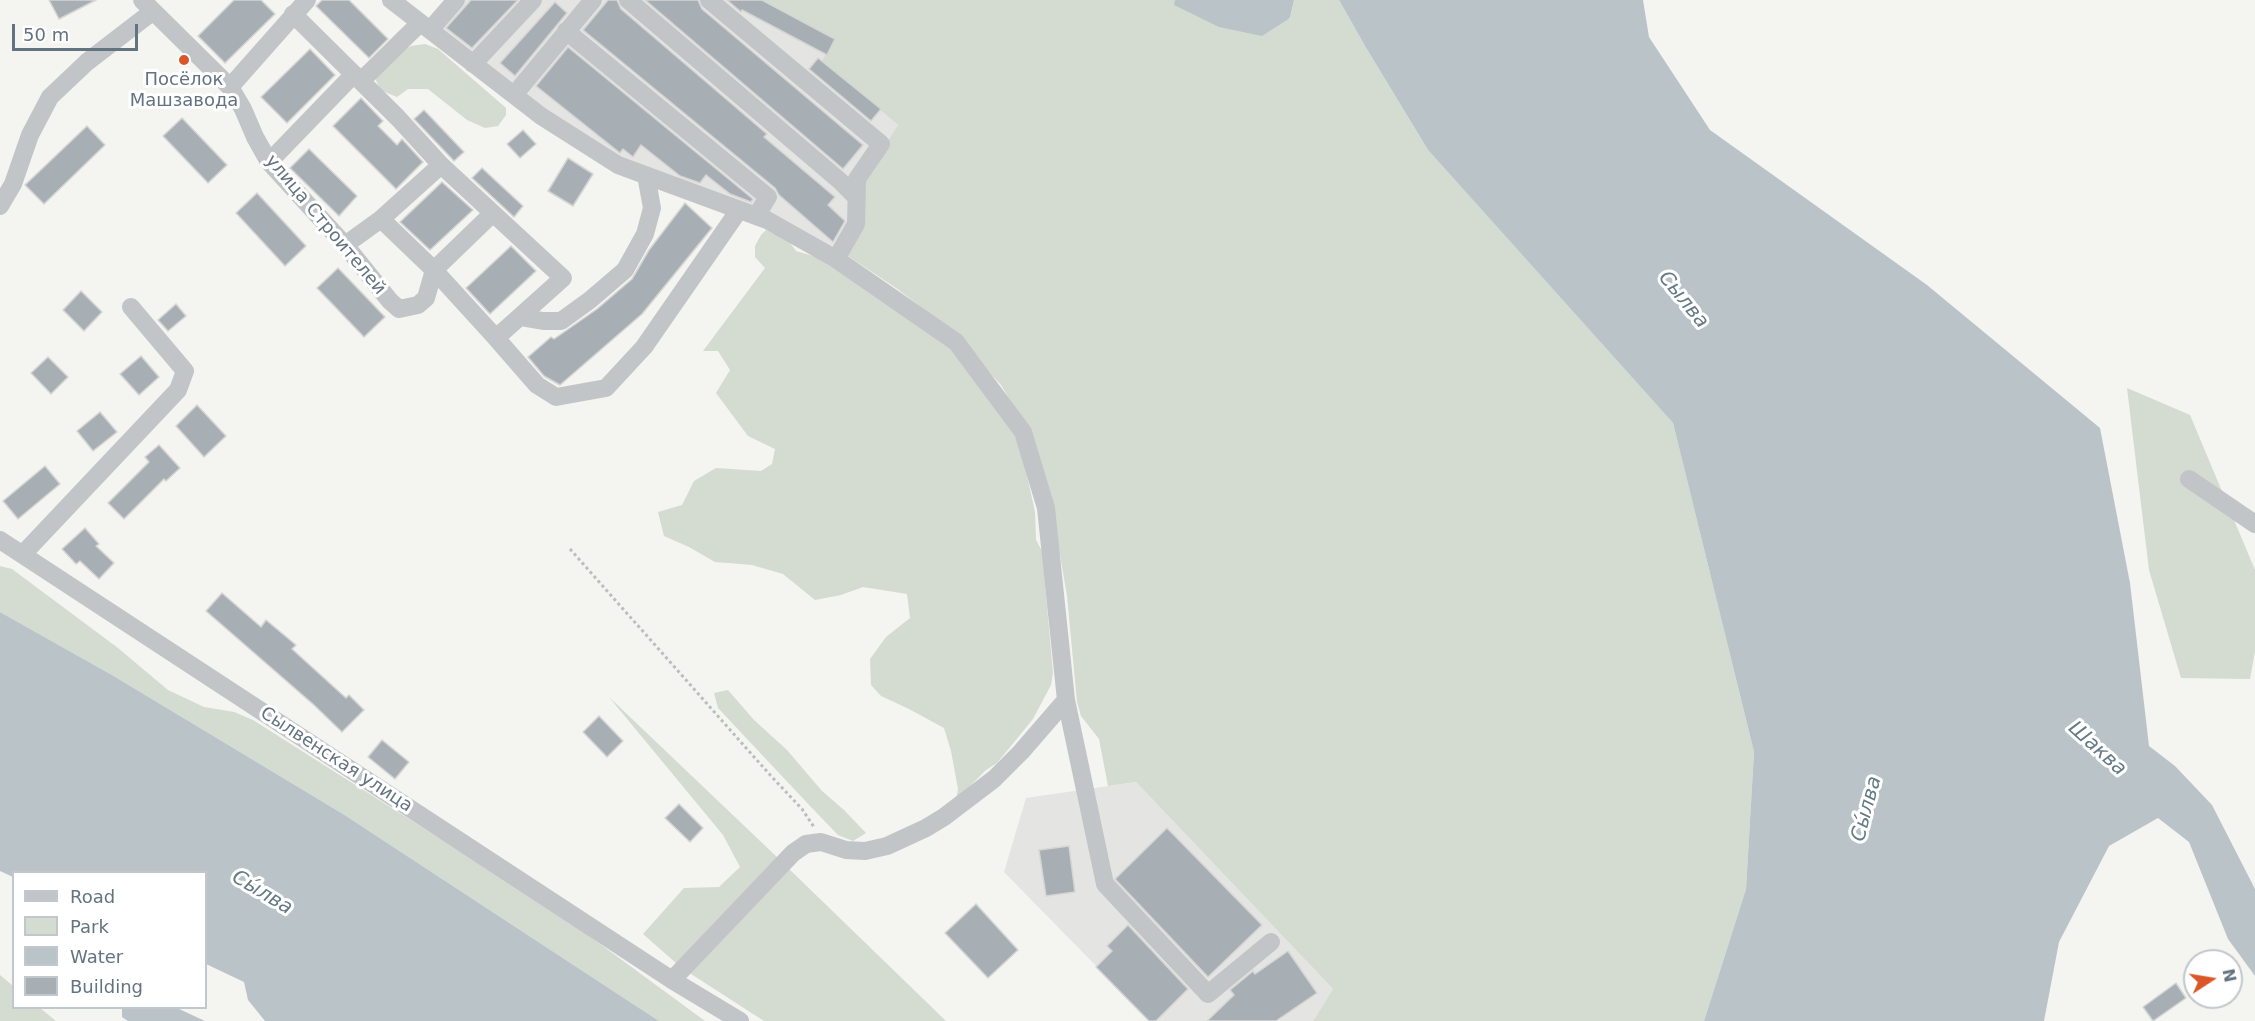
<!DOCTYPE html>
<meta charset="utf-8">
<style>
body{margin:0}
#map{position:relative;width:2255px;height:1021px;overflow:hidden;background:#f4f4f0;font-family:"DejaVu Sans",sans-serif}
canvas{display:block}
.legend{position:absolute;left:12px;top:871px;width:195px;height:138px;box-sizing:border-box;background:#fff;border:2px solid #c1c7cc;margin:0;padding:8px 10px;list-style:none;font-size:18px;color:#647380}
.legend li{display:flex;align-items:center;gap:12px;height:30px}
.legend b{width:30px;border:2px solid #c1c7cc}
.north{position:absolute;left:2183px;top:949px;width:60px;height:60px;box-sizing:border-box;background:#fff;border:2px solid #c1c7cc;border-radius:50%;rotate:78deg;font-size:16px;font-weight:700;line-height:24px;text-align:center;color:#647380}
.north::after{content:'';display:block;margin:auto;width:21px;height:27px;background:#db5728;clip-path:polygon(50% 0,100% 100%,50% 72%,0 100%)}
.scale{position:absolute;left:12px;top:24px;width:126px;height:27px;box-sizing:border-box;border:3px solid #647380;border-top:0;padding-left:8px;font-size:18px;line-height:21px;white-space:nowrap;color:#647380;-webkit-text-stroke:4px #fff;paint-order:stroke}
</style>
<div id="map">
<canvas width="2255" height="1021"></canvas>
<ul class="legend">
<li><b style="height:8px;background:#c2c5c8"></b>Road</li>
<li><b style="height:16px;background:#d4dbd1"></b>Park</li>
<li><b style="height:16px;background:#bac4c8"></b>Water</li>
<li><b style="height:16px;background:#a8afb4"></b>Building</li>
</ul>
<div class="north">N</div>
<div class="scale">50 m</div>
</div>
<script>
const c = document.querySelector('canvas').getContext('2d');
c.lineJoin = 'round';
function paint(path, color) {
  c.fillStyle = color;
  c.fill(path, 'evenodd');
}
function poly(rows) {
  const path = new Path2D();
  for (const r of rows) {
    path.moveTo(r[0], r[1]);
    for (let i = 2; i < r.length; i += 2) path.lineTo(r[i], r[i + 1]);
  }
  return path;
}
function trace(path, color, width, dash) {
  c.strokeStyle = color;
  c.lineWidth = width;
  c.lineCap = dash ? 'butt' : 'round';
  c.setLineDash(dash || []);
  c.stroke(path);
}
function write(font, color, halo, rows, align = 'center') {
  c.font = font + ' "DejaVu Sans",sans-serif';
  c.lineWidth = 6;
  c.setLineDash([]);
  c.textBaseline = 'middle';
  c.strokeStyle = halo;
  c.fillStyle = color;
  for (const [text, x, y, turn = 0] of rows) {
    c.save();
    c.translate(x, y);
    c.rotate((+turn || 0) * Math.PI / 180);
    c.textAlign = isNaN(turn) ? turn : align;
    if (halo) c.strokeText(text, 0, 0);
    c.fillText(text, 0, 0);
    c.restore();
  }
}
paint(poly([
 [448,0,754,0,835,39,823,62,898,125,881,155,845,254,617,158,526,97,439,29],
 [1136,782,1333,989,1313,1021,1150,1021,1004,872,1026,798]
]), '#e4e5e3');
paint(poly([
 [754,0,1175,0,1175,5,1290,19,1294,0,1339,0,1365,46,1428,150,1673,423,1754,752,1746,889,1704,1021,1313,1021,1333,989,1136,782,1108,786,1099,739,1081,716,1077,702,1067,596,1054,519,1030,434,1001,385,950,329,896,288,845,254,862,183,898,125,822,61,835,39],
 [425,44,438,49,506,108,506,115,498,126,485,128,467,120,428,89,408,89,397,97,380,90,375,78,398,53,411,46],
 [766,230,788,240,796,251,837,263,948,346,1002,411,1021,448,1035,512,1036,540,1042,551,1053,673,1051,685,1033,719,997,763,986,770,956,800,958,789,951,751,944,728,909,709,881,696,871,685,870,659,886,637,910,618,907,594,863,587,841,595,815,600,783,574,752,565,715,562,689,547,664,536,658,512,682,505,694,481,716,468,761,471,772,464,775,449,748,436,716,393,730,370,718,351,703,351,765,268,755,257,755,246,761,235],
 [2127,388,2190,415,2255,570,2255,651,2250,679,2181,678,2149,570],
 [0,566,12,569,118,648,168,690,204,707,234,712,253,720,562,916,705,1021,659,1021,343,814,112,675,0,612],
 [728,690,754,720,787,750,822,791,844,810,866,833,853,841,838,835,811,807,718,708,714,693],
 [609,697,779,859,676,963,643,934,684,888,719,887,740,867,723,835],
 [786,866,946,1021,764,1021,688,972],
 [0,975,13,986,14,1008,40,1008,56,1021,0,1021]
]), '#d4dbd1');
paint(poly([
 [1175,0,1294,0,1290,18,1262,36,1219,27,1174,5],
 [1339,0,1643,0,1649,37,1710,130,1927,285,2100,428,2130,583,2149,746,2175,766,2212,805,2255,889,2255,976,2228,939,2189,842,2158,818,2109,846,2059,942,2044,1021,1704,1021,1746,889,1754,752,1673,423,1428,150,1365,46],
 [0,612,112,675,343,814,659,1021,265,1021,248,1000,244,982,206,964,206,872,14,872,13,877,0,871],
 [122,1008,177,1008,205,1021,128,1021,122,1017]
]), '#bac4c8');
const building = poly([
 [49,0,96,0,59,19,49,0],
 [234,0,261,0,275,14,225,63,198,36,234,0],
 [322,0,349,0,388,39,369,58,316,6,322,0],
 [471,0,518,0,472,48,446,28,471,0],
 [608,0,617,0,621,9,767,134,764,137,835,197,828,205,845,221,833,242,779,195,775,188,583,30,608,0],
 [645,0,698,0,702,9,863,145,843,169,645,0],
 [727,0,762,0,835,39,827,55,742,10,741,12,727,0],
 [555,2,567,13,515,76,500,63,555,2],
 [568,47,753,199,751,202,730,194,706,175,700,183,680,176,641,145,633,157,623,149,620,153,536,86,568,47],
 [310,49,335,75,287,123,261,97,310,49],
 [818,58,881,109,871,121,809,69,818,58],
 [361,98,383,121,378,126,397,145,402,139,423,162,396,189,333,126,361,98],
 [424,110,464,152,454,161,414,119,424,110],
 [182,118,227,165,208,183,163,136,182,118],
 [87,126,105,145,44,204,25,185,87,126],
 [523,130,536,144,520,158,507,144,523,130],
 [309,149,357,196,339,216,290,168,309,149],
 [568,158,593,174,573,206,548,191,568,158],
 [482,168,523,206,514,217,472,178,482,168],
 [442,182,473,210,430,250,400,222,442,182],
 [257,193,306,246,285,266,236,213,257,193],
 [685,203,712,228,642,314,560,385,544,376,528,357,551,337,554,339,597,309,632,279,649,250,685,203],
 [511,246,536,271,490,314,466,288,511,246],
 [338,268,385,317,364,337,317,288,338,268],
 [81,291,102,312,84,331,63,310,81,291],
 [176,304,186,316,168,331,158,320,176,304],
 [141,356,159,377,139,395,120,374,141,356],
 [48,357,68,377,51,394,31,373,48,357],
 [197,405,226,436,204,457,176,426,197,405],
 [100,412,117,432,93,451,77,431,100,412],
 [159,445,180,468,166,481,164,479,124,519,108,503,149,462,145,457,159,445],
 [45,466,60,484,18,519,3,501,45,466],
 [85,528,99,544,96,546,114,563,99,579,80,561,76,564,62,549,85,528],
 [222,593,261,627,266,620,296,645,292,649,346,698,349,695,364,710,342,732,314,705,206,611,222,593],
 [599,716,623,741,607,757,583,732,599,716],
 [382,740,409,762,395,779,368,757,382,740],
 [679,804,703,828,690,842,665,818,679,804],
 [1167,828,1262,925,1208,977,1115,879,1167,828],
 [1069,846,1075,892,1046,896,1039,850,1069,846],
 [976,904,1018,950,988,978,945,933,976,904],
 [1128,925,1188,989,1156,1021,1149,1021,1096,967,1112,951,1107,946,1128,925],
 [1288,951,1317,993,1276,1021,1207,1021,1234,995,1230,990,1253,971,1255,974,1288,951],
 [2176,983,2186,998,2153,1021,2143,1007,2176,983]
]);
paint(building, '#a8afb4');
trace(building, '#d5d5d3', 1.5);
trace(poly([
 [570,549,771,776,802,809,814,827]
]), '#bbbdbf', 3, [3, 3]);
trace(poly([
 [142,0,230,87,243,109,255,137,269,162,345,245,390,301,399,309,418,305,426,298,434,270,493,213],
 [391,0,541,116,618,165,767,220,836,259,956,342,1023,432,1046,508,1066,700,1105,884,1208,994,1271,942],
 [628,0,840,181,857,198],
 [709,0,881,144,857,179,856,224,836,259],
 [293,14,398,118,441,165,563,278,496,338,434,270,381,219],
 [430,30,456,0],
 [566,31,768,197,756,216],
 [473,64,533,0],
 [361,81,420,23],
 [230,87,307,0],
 [514,95,593,0],
 [269,162,354,74],
 [0,206,13,184,30,135,50,97,87,62,152,12],
 [345,245,381,219,441,165],
 [520,317,543,321,561,321,590,300,625,270,645,234,652,208,646,175],
 [496,338,537,385,556,397,606,388,644,347,739,210],
 [2189,479,2255,524],
 [0,540,672,980,740,1021],
 [23,554,178,390,185,371,131,307],
 [672,980,793,853,806,844,821,842,846,850,865,851,887,846,926,828,944,817,994,779,1021,752,1066,700]
]), '#c2c5c8', 18);
for (const [x, y, r, color] of [
 [184,60,6,"#db5728"]
]) {
  const dot = new Path2D();
  dot.arc(x, y, r, 0, 2 * Math.PI);
  c.fillStyle = color;
  c.fill(dot);
  trace(dot, '#fff', 2);
}
write('18px', '#647380', '#fff', [
 ["Посёлок",184,80],
 ["Машзавода",184,101]
]);
write('18px', '#647380', '#fff', [
 ["улица Строителей",325,225,50],
 ["Сылвенская улица",336,760,33]
]);
write('italic 20px', '#647a85', '#fff', [
 ["Сылва",1683,300,51],
 ["Шаква",2097,749,42],
 ["Сы́лва",1867,809,-75],
 ["Сы́лва",262,893,31]
]);
</script>
